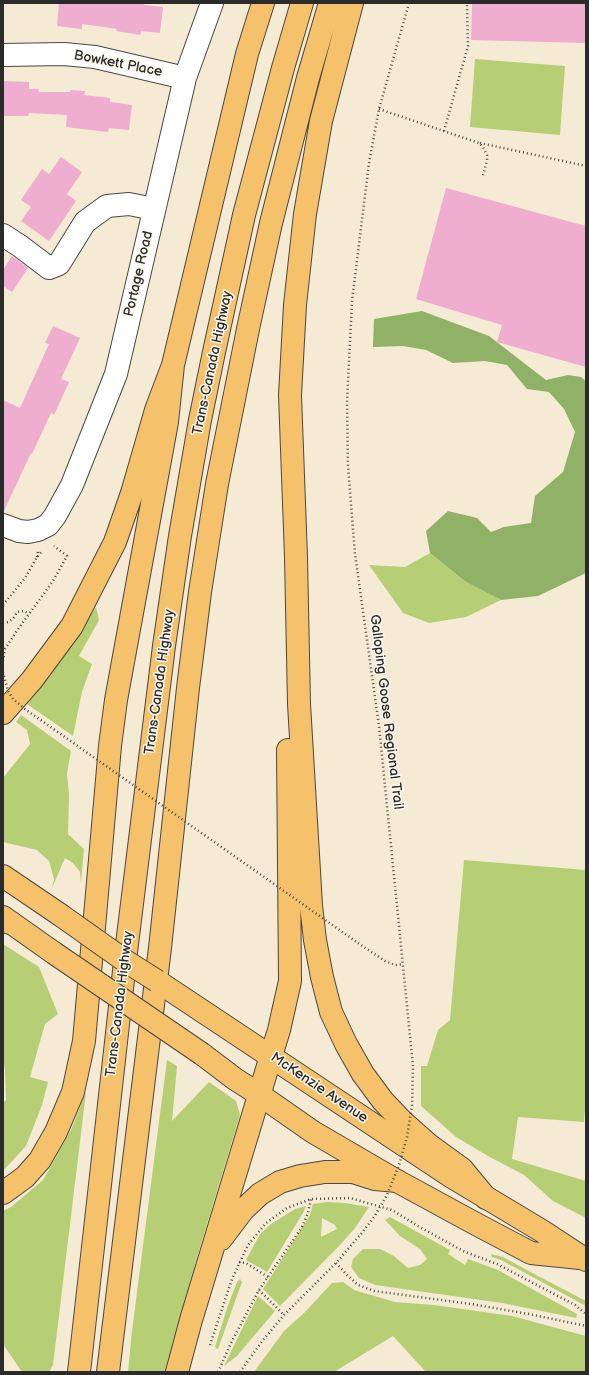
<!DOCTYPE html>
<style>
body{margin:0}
#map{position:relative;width:589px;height:1375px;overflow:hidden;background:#f5ead4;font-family:"Balsamiq Sans",sans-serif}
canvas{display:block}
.frame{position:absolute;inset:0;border:4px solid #2b2b2b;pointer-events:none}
</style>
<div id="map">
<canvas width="589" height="1375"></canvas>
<div class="frame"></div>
</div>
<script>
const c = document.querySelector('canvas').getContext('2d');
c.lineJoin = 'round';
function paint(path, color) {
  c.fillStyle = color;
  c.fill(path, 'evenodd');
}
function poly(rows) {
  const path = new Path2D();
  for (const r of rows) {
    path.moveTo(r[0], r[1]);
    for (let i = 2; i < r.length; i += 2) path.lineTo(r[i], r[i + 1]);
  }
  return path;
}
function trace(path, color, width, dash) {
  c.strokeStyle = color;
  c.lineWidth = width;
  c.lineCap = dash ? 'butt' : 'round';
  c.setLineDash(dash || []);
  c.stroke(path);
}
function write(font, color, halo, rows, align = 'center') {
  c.font = font + ' "Balsamiq Sans",sans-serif';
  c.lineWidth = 3;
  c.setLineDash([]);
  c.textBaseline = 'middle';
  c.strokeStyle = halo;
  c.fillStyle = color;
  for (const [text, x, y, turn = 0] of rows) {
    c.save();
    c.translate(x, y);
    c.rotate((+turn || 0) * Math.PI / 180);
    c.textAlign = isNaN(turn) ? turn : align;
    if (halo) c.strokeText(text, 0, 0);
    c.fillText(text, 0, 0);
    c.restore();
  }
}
paint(poly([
 [475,59,565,66,560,135,470,127],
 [430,553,466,582,501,600,466,617,429,623,403,613,369,565,405,567],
 [96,607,99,620,79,656,92,664,82,692,73,736,27,704,69,648],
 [21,715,71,751,67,773,69,795,68,834,84,849,81,883,80,872,73,863,65,858,52,888,54,879,49,861,37,850,3,842,3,778,30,744,27,730,16,722],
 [464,860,586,870,586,1098,584,1122,518,1117,512,1159,586,1181,586,1218,553,1201,524,1175,488,1156,456,1137,421,1106,421,1066,427,1066,438,1030,450,1020],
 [3,944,39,967,58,1014,45,1024,30,1077,48,1082,42,1105,26,1146,3,1171,3,1103,6,1100,5,1070,3,1056],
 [167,1060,177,1066,172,1121,209,1082,236,1101,240,1115,197,1257,168,1372,128,1372,132,1331],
 [86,1092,53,1365,49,1372,22,1372,3,1344,3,1211,11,1207,43,1180,71,1130],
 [328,1202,345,1203,369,1207,355,1228,340,1245,280,1306,263,1289,310,1215,313,1204],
 [322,1218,335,1225,337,1229,321,1237],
 [306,1206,303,1213,267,1272,246,1260,260,1234,271,1224,295,1209],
 [390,1217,450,1250,448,1254,465,1265,468,1259,498,1270,577,1314,576,1318,502,1303,375,1285,359,1278,351,1267,353,1259,363,1249,380,1249,394,1256,408,1268,420,1265,427,1259,420,1249,400,1236,385,1220],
 [491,1254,503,1257,538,1276,586,1301,586,1306,501,1260,492,1257],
 [240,1279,242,1282,218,1349,215,1347,227,1308,237,1282],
 [343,1282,354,1290,395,1302,434,1305,512,1316,586,1336,586,1372,426,1372,393,1336,334,1372,254,1372,284,1331,304,1313,332,1283],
 [258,1296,275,1311,237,1356,224,1366]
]), '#b6cf75');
paint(poly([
 [422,311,489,336,546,380,568,375,581,377,586,381,586,573,538,596,501,600,466,582,430,553,426,531,448,511,477,518,491,532,504,527,531,523,535,496,563,472,575,432,564,409,549,392,527,389,507,365,485,361,453,363,426,350,403,346,373,347,374,319]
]), '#90b266');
paint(poly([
 [59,3,144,3,144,5,163,7,160,33,141,31,140,35,116,31,117,29,82,24,82,29,57,26],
 [472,3,586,3,586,43,471,40],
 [3,81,29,82,29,89,39,89,38,92,70,92,70,90,85,91,84,95,110,98,110,102,132,105,129,130,109,128,108,132,66,127,67,115,29,113,28,116,3,116],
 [61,157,82,172,67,194,76,201,49,241,21,221,31,207,21,200,42,169,49,174],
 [446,188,586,226,586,367,497,342,502,325,416,299],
 [12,256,28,268,12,292,3,286,3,270],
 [53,326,80,338,61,379,69,382,54,415,51,413,32,454,31,453,3,513,3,400,20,408,49,344,45,343]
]), '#efadd0');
const minor = poly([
 [3,55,64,54,95,57,185,78],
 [3,235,20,246,49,268,59,264,85,222,107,206,129,204,144,207,154,211],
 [3,525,19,531,28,532,38,530,48,525,55,516,72,485,116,374,185,78,212,3]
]);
const major = poly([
 [3,876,59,914],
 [3,917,54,953],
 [157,981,452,1177,542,1231,586,1260],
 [202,1054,235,1079,260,1095,313,1132,397,1181,476,1224,531,1253,580,1258]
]);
const highway = poly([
 [352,3,321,121,305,214,295,305,290,395,296,557,299,704,311,905,315,940,322,977,331,1012,346,1044,363,1074,383,1101,403,1122,429,1145,462,1169,486,1198],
 [3,713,32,680,72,626,115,542,132,493,156,410,173,365,247,54,263,3],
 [3,921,11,923],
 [3,1193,25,1177,40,1160,56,1132,73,1092,84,1041,110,746,116,700,167,422,173,365],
 [221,1239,243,1210,260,1194,280,1182,300,1176,325,1172,353,1172,375,1179,397,1181],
 [79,1372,127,944,164,646,180,536,200,420,214,352,244,215,283,68,302,3],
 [108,1372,160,948,188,688,200,592,217,484,248,329,271,223,308,78,330,3],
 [177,1372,191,1320,271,1056,279,1030,290,981,288,750]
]);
trace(minor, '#494844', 24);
trace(major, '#494844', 24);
trace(highway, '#494844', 24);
trace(poly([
 [409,3,379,109,369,163,352,301,347,402,348,466,355,554,379,726,413,1066],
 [379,109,479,143,483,147,487,155,487,160,483,176],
 [444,131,468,46,467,3],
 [480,143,586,166],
 [37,557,38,551],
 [3,605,25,578,37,557,42,551],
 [3,623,8,622,13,619,17,612,24,611,29,614],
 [3,661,5,649,16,632,53,581,67,556,54,546],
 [358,943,385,961,395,965,403,964],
 [239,1262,246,1263,268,1277],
 [336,1263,347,1275,358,1285,374,1291,471,1304,529,1314,586,1326],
 [259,1290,284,1315],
 [210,1345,232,1279,248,1245,266,1223,287,1208,311,1199,350,1198,392,1210,418,1226,463,1251,497,1264,575,1305,586,1314],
 [218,1372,231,1343,259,1290,302,1227,308,1213,311,1199],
 [240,1372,263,1340,284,1315,336,1263,361,1234]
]), '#494844', 2.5, [1, 3]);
trace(minor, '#fff', 22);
trace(major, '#f5c16b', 22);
trace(highway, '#f5c16b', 22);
const majorBridge = poly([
 [59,914,124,960,157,981],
 [54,953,202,1054]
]);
trace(majorBridge, '#494844', 24, []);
trace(poly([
 [3,672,8,691,13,699,25,709,358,943],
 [361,1234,374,1217,387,1195,399,1165,407,1137,412,1106,413,1066]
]), '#494844', 2.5, [1, 3]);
trace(majorBridge, '#f5c16b', 22);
write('14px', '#2b2b2b', '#fbf7ec', [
 ["Bowkett Place",118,64,11],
 ["Portage Road",139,274,-77],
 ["Trans-Canada Highway",213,363,-78],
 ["Trans-Canada Highway",160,682,-82],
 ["Galloping Goose Regional Trail",386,712,83],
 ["Trans-Canada Highway",120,1004,-83],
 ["McKenzie Avenue",319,1088,34]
]);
</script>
